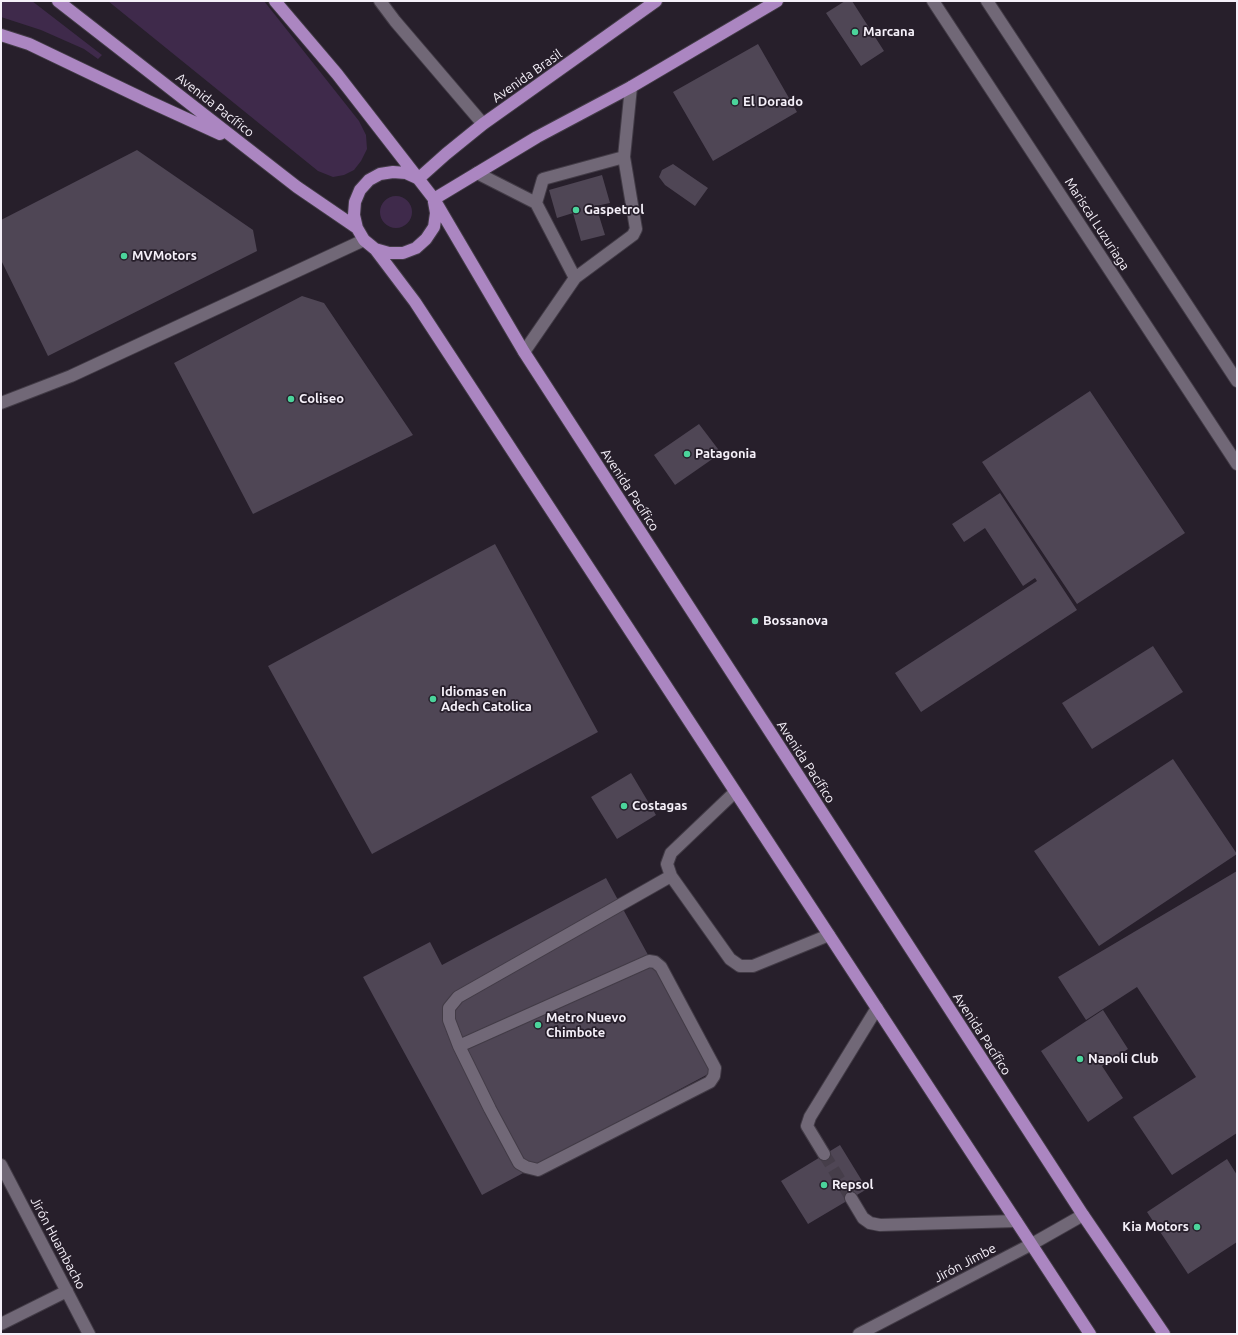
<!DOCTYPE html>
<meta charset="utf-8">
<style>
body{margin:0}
#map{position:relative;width:1238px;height:1335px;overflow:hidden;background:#271f2b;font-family:Ubuntu,sans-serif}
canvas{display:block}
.frame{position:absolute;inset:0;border:2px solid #f5f0f9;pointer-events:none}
</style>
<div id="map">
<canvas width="1238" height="1335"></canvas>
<div class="frame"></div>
</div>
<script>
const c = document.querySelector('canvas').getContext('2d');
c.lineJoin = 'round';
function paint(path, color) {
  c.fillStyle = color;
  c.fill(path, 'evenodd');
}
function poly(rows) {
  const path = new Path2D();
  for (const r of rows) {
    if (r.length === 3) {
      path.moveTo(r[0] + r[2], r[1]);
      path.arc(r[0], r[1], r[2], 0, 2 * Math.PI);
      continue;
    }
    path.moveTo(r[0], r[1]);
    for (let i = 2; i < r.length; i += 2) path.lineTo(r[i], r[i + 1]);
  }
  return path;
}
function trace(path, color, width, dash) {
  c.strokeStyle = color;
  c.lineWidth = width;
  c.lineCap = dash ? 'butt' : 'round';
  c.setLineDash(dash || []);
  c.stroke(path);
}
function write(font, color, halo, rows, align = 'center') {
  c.font = font + ' Ubuntu,sans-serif';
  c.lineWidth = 3.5;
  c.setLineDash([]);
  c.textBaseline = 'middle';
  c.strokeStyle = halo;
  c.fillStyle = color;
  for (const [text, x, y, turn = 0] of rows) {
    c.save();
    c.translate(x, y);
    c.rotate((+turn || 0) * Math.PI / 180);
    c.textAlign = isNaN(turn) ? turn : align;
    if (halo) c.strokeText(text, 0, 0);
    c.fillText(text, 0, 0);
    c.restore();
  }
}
paint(poly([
 [1,1,32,1,102,55,98,59,84,49,41,30,1,17],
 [108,1,264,1,359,121,366,135,367,149,361,161,354,170,344,175,333,177,318,171],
 [396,212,16]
]), '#3f2a4b');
paint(poly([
 [845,1,852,1,884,51,861,66,826,13],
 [758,44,797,112,713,161,673,92],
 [137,150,253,230,257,251,48,356,1,260,1,220],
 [673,164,708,188,695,206,665,185,659,177,662,170],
 [602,175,610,203,596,206,605,235,581,241,573,213,557,218,549,190],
 [302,296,324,303,413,435,253,514,174,363],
 [1090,391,1185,533,1077,604,982,462],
 [699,424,721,453,675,485,654,455],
 [1000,493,1077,610,921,712,895,673,1037,581,1035,578,1023,586,985,528,964,542,952,524],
 [495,544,598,732,372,854,268,666],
 [1153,646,1183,692,1092,749,1062,703],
 [1173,759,1237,854,1099,946,1034,851],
 [631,773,656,815,617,839,591,797],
 [1237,871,1237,1133,1172,1175,1133,1117,1196,1077,1137,987,1086,1020,1058,977],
 [606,878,712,1072,482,1195,363,977,430,942,442,965],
 [1103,1010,1128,1049,1102,1066,1123,1098,1088,1122,1041,1051],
 [840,1145,867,1189,808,1224,781,1181],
 [1227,1159,1237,1175,1237,1242,1188,1274,1147,1212]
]), '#4f4655');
trace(poly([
 [824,1154,851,1198]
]), '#463e4a', 12, [12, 6]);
const minor = poly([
 [380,1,395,21,483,124],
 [933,1,1237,464],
 [987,1,1237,381],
 [477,173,536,203,575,278,524,352],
 [536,203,543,179,624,157],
 [575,278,633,235,636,229,624,157,631,87],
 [1,403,71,376,364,240],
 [735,792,671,853,667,864,671,876,730,959,740,966,753,966,829,935],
 [459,1046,649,961,655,962,661,967,715,1068,714,1076,710,1082,538,1170,526,1167,519,1163,490,1109,459,1046,449,1020,449,1008,458,997,671,876],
 [824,1154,807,1126,810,1117,877,1008],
 [1,1165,89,1334],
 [851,1198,863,1218,870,1223,880,1225,1016,1221],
 [1,1324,67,1291],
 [859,1334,1032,1244,1083,1215]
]);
const major = poly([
 [58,1,297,187,357,228],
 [275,1,337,74,434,199,524,352,1083,1215,1164,1334],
 [1,35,29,44,148,101,220,134],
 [417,178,406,173,393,172,380,174,369,180,360,190,355,202,354,215,357,228,364,240,375,249,389,253,403,253,416,248,426,239,434,227,436,213,434,202],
 [418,179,446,154,483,124,656,1],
 [434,199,537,137,631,87,777,1],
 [375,249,415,302,1090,1334]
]);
trace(minor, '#423b46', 14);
trace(major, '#423b46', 14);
trace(minor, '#716877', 12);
trace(major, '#ab86c1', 12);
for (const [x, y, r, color] of [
 [855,32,4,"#4bd49b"],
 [735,102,4,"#4bd49b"],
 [576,210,4,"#4bd49b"],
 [124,256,4,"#4bd49b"],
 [291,399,4,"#4bd49b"],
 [687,454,4,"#4bd49b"],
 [755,621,4,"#4bd49b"],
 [433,699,4,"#4bd49b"],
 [624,806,4,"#4bd49b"],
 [538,1025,4,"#4bd49b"],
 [1080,1059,4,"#4bd49b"],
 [824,1185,4,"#4bd49b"],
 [1197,1227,4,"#4bd49b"]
]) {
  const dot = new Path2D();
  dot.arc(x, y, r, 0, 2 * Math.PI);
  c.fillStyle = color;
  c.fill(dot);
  trace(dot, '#271f2b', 1.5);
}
write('bold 13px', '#f5f0f9', '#271f2b', [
 ["Marcana",863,32],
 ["El Dorado",743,102],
 ["Gaspetrol",584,210],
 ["MVMotors",132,256],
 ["Coliseo",299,399],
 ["Patagonia",695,454],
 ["Bossanova",763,621],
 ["Idiomas en",441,692],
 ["Adech Catolica",441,707],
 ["Costagas",632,806],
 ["Metro Nuevo",546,1018],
 ["Chimbote",546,1033],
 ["Napoli Club",1088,1059],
 ["Repsol",832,1185],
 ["Kia Motors",1189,1227,"right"]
], 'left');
write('13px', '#f5f0f9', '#271f2b', [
 ["Avenida Brasil",527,76,-35],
 ["Avenida Pacífico",215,105,38],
 ["Mariscal Luzuriaga",1097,224,57],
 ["Avenida Pacífico",630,490,57],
 ["Avenida Pacífico",806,762,57],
 ["Avenida Pacífico",982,1034,57],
 ["Jirón Huambacho",58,1243,62],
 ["Jirón Jimbe",965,1263,-28]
]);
</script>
